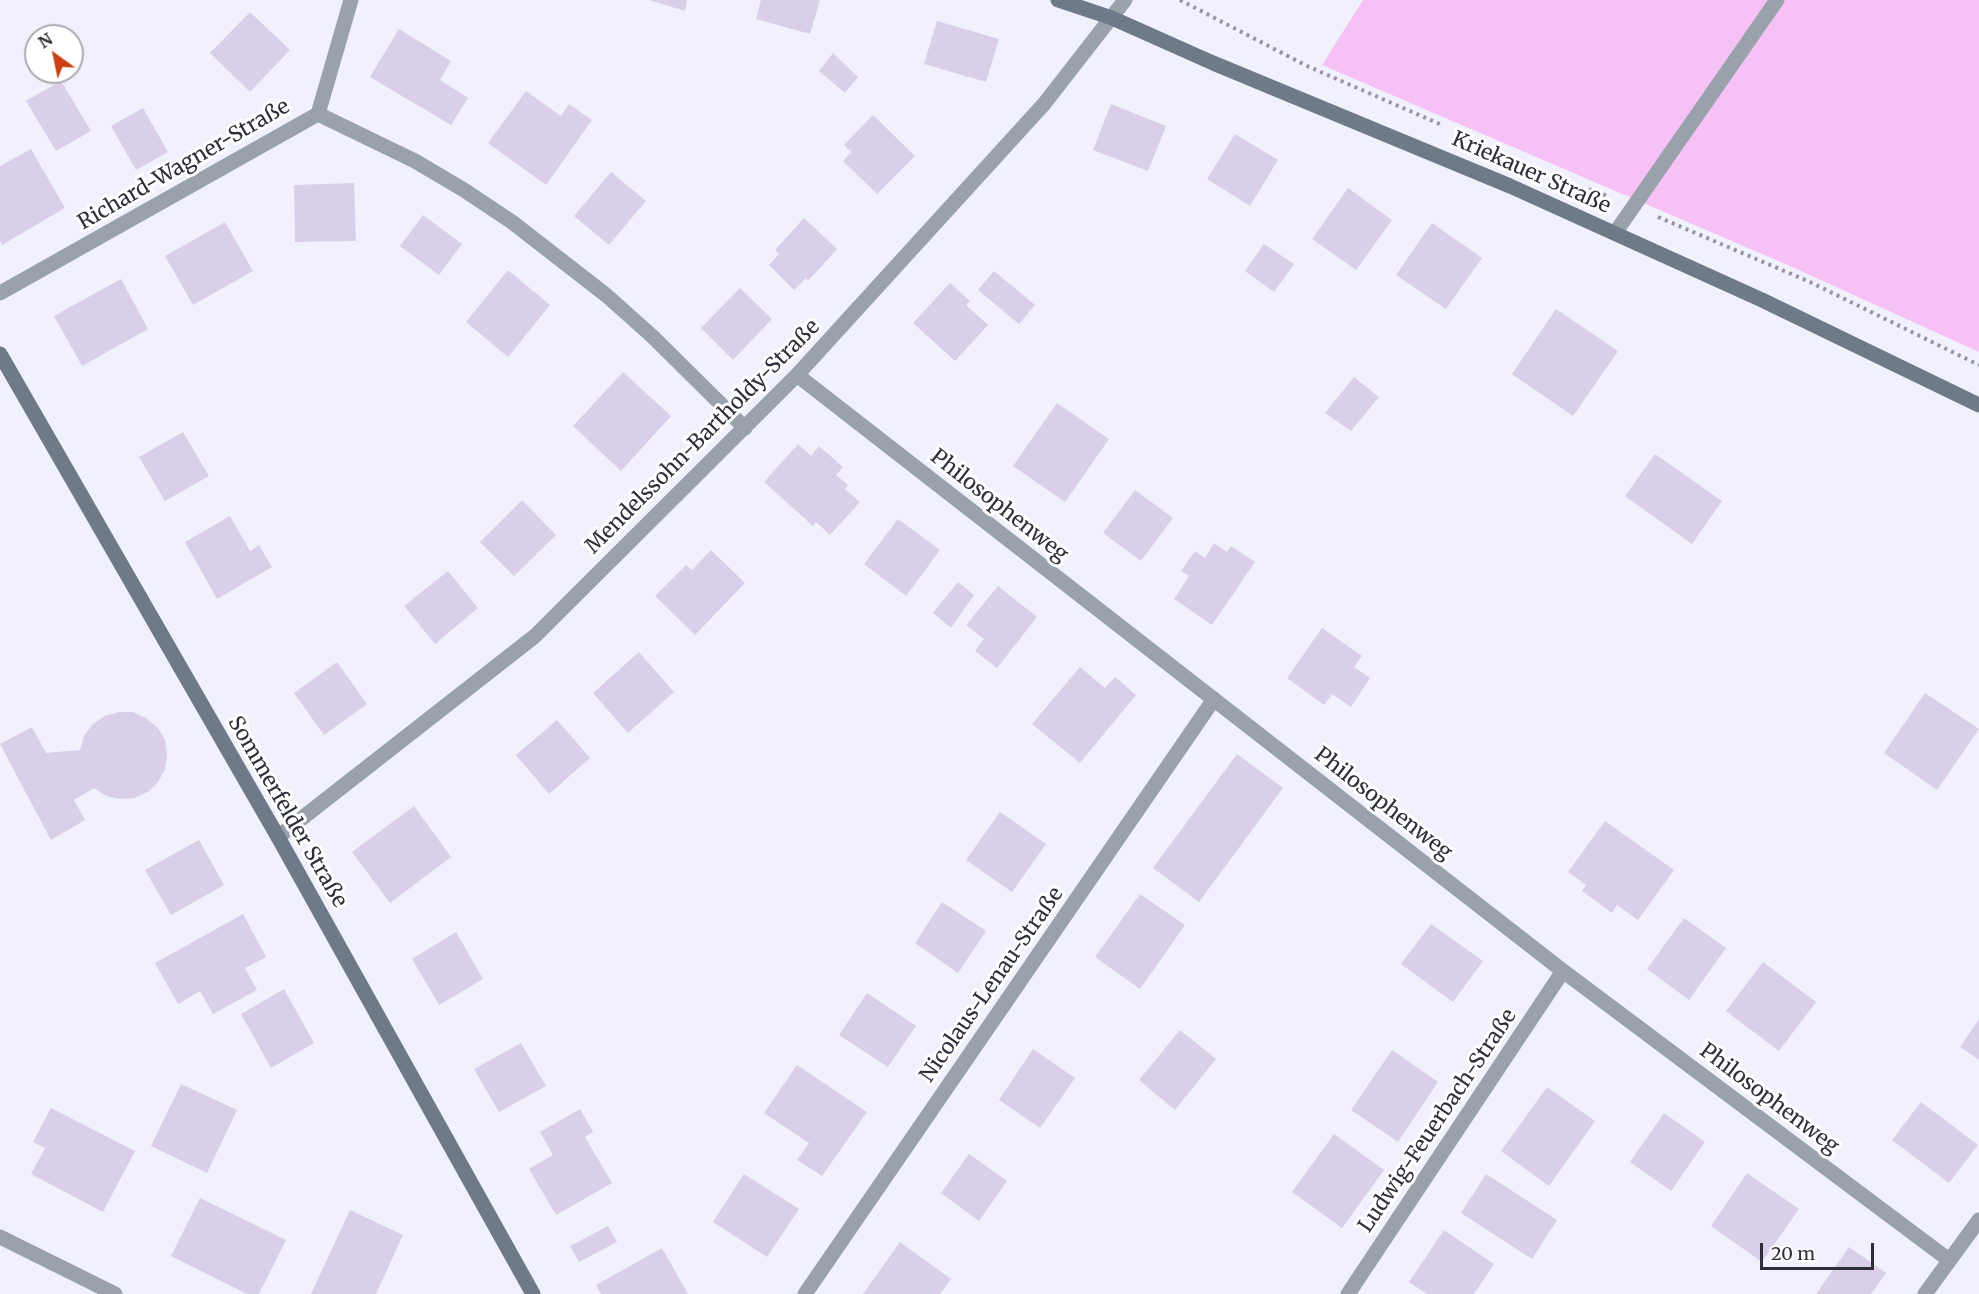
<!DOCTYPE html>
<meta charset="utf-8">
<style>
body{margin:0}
#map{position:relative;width:1979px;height:1294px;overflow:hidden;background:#f0f1fd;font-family:Merriweather,serif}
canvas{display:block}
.north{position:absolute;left:24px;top:24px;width:60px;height:60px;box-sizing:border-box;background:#fff;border:2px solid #ababb0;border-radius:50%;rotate:327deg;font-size:16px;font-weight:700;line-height:24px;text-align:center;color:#2d2e39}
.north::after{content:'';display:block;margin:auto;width:21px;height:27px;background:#c94114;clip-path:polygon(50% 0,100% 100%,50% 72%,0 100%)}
.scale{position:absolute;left:1760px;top:1243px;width:114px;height:27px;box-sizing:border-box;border:3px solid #2d2e39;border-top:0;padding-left:8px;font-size:18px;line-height:21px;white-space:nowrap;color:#2d2e39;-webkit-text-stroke:4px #fff;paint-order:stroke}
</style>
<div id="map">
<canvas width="1979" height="1294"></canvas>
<div class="north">N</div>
<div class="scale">20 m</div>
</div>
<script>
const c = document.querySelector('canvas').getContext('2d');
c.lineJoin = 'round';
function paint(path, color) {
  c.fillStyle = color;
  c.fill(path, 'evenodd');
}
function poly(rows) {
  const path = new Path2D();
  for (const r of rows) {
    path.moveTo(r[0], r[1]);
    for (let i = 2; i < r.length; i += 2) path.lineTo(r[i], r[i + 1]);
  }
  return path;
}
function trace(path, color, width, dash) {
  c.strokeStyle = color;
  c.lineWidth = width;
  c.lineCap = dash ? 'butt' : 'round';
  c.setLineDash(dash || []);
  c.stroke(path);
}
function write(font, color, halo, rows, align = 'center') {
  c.font = font + ' Merriweather,serif';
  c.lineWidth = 6;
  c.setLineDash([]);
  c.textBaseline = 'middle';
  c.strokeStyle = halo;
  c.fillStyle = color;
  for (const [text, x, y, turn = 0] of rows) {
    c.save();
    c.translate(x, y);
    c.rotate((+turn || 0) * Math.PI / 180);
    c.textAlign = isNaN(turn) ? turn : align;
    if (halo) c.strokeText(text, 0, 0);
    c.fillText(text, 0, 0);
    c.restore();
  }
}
paint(poly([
 [1363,0,1979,0,1979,352,1790,266,1322,65]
]), '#f6c1f5');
paint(poly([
 [649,0,687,0,685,11],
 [761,0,820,0,810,34,756,19],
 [250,12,290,50,250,92,210,53],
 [937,21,999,39,986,82,924,64],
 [399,29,451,61,440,80,468,98,451,125,370,77],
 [833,53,858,77,845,93,819,71],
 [61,81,91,131,56,151,26,101],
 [526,91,561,116,569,104,592,120,546,185,488,143],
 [1111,104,1166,126,1148,171,1093,150],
 [143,108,168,152,136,170,111,126],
 [873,115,915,156,877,194,843,161,851,152,844,145],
 [1235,134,1278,160,1250,206,1207,179],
 [31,149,65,208,2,245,0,241,0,166],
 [611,172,646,201,609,245,574,216],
 [354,183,356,241,295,242,294,185],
 [1348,188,1392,220,1356,270,1312,239],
 [423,215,462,244,439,275,400,246],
 [804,218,837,249,808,281,806,278,794,290,769,265,779,254,775,250],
 [225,222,253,271,193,305,165,256],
 [1432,223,1482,258,1446,309,1396,275],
 [1264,244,1294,264,1274,292,1245,271],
 [508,270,550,305,508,357,466,322],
 [994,271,1035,305,1019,324,978,290],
 [121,279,148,329,82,366,54,316],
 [950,283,970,301,966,305,988,325,955,361,913,323],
 [740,288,772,319,733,360,701,328],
 [1556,309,1618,351,1573,416,1512,374],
 [623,372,671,416,621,471,573,426],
 [1354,377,1379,397,1351,431,1325,413],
 [1057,403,1109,439,1065,502,1013,466],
 [183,432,209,476,165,501,139,457],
 [798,444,811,456,819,446,843,467,836,475,848,485,845,489,860,502,830,535,816,522,813,526,764,482],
 [1655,454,1722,501,1692,544,1625,496],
 [1135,490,1173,518,1141,561,1103,533],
 [522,500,556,535,514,576,480,542],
 [230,516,250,551,259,545,272,567,217,599,185,542],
 [898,519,940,550,906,596,864,564],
 [1214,543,1227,552,1231,546,1255,562,1212,625,1174,599,1189,576,1181,571,1195,551,1205,558],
 [711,550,745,583,695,635,655,596,686,565,692,570],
 [448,571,478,608,435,644,404,606],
 [958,582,974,595,951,628,933,613],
 [998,586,1037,617,997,668,975,651,984,639,966,625],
 [1322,628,1362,656,1354,667,1370,678,1351,707,1332,694,1324,705,1287,678],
 [639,652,674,692,628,733,593,693],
 [337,662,367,704,324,735,294,693],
 [1080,667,1105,688,1115,677,1136,695,1080,763,1032,724],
 [1925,693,1979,729,1937,790,1884,753],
 [119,712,133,712,146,718,158,728,165,740,167,755,165,769,158,782,148,792,134,798,120,799,106,796,94,788,74,800,85,820,51,840,0,744,32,727,46,753,80,750,84,736,93,724,105,716],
 [557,720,590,758,549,794,516,755],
 [1237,754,1283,788,1199,902,1153,868],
 [414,806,451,857,390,903,352,852],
 [1000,812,1046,844,1012,892,966,860],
 [1605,821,1674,870,1638,920,1617,905,1612,913,1582,891,1586,885,1568,872],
 [199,840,224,885,171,915,145,870],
 [1140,894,1185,925,1140,989,1095,957],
 [942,902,986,931,958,973,915,943],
 [243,914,266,957,245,968,257,990,213,1014,200,991,178,1004,155,963],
 [1684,918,1726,948,1689,1000,1647,969],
 [1431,924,1483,961,1453,1002,1401,964],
 [456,932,483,979,439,1005,412,959],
 [1763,962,1816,1002,1779,1051,1726,1011],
 [284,989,314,1043,271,1068,241,1014],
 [867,993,916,1026,888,1067,839,1035],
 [1979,1019,1979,1060,1960,1047],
 [1180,1030,1216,1059,1175,1110,1139,1080],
 [521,1043,546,1086,499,1112,474,1069],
 [1033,1049,1075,1078,1040,1128,999,1100],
 [1392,1050,1438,1082,1398,1142,1351,1110],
 [797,1065,867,1112,822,1176,797,1160,809,1143,764,1113],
 [181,1084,237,1110,207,1173,151,1146],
 [1547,1087,1595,1121,1549,1186,1501,1151],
 [1921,1102,1978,1145,1949,1183,1892,1140],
 [51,1108,135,1151,103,1212,31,1174,45,1148,33,1142],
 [580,1109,593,1132,585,1137,612,1183,556,1215,529,1169,553,1155,540,1132],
 [1664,1113,1705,1142,1671,1191,1630,1162],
 [1334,1134,1384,1170,1342,1228,1292,1192],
 [969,1154,1007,1181,979,1221,941,1193],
 [1747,1173,1799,1209,1762,1262,1711,1226],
 [744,1174,799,1209,767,1257,713,1222],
 [1486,1174,1557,1220,1532,1259,1461,1213],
 [200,1198,286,1240,259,1294,247,1294,171,1256],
 [350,1210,403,1235,376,1294,311,1294],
 [608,1226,617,1242,579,1262,570,1246],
 [1444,1230,1494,1264,1474,1294,1427,1294,1409,1282],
 [900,1242,951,1279,940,1294,863,1294],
 [1849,1247,1886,1273,1871,1294,1816,1294],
 [662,1248,688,1294,601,1294,596,1285]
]), '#d9cfe9');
trace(poly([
 [1180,0,1307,66,1442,125],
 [1589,189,1607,196],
 [1658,217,1810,282,1979,365]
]), '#9495a1', 4, [3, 4.5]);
trace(poly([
 [1615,233,1777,0]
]), '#99a1ab', 15);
trace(poly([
 [318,114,415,161,464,190,512,222,606,295,652,336,745,428],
 [0,293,318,114,351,0],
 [797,375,1563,971,1949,1260],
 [278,837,535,636,797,375,1044,104,1125,0],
 [0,1237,115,1294],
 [805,1294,1214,699],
 [1348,1294,1563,971],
 [1925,1294,1979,1220]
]), '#99a1ab', 15);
trace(poly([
 [1058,0,1112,18,1213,63,1510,186,1762,300,1979,405],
 [0,354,278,837,533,1294]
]), '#6f7a88', 15);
write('21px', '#2d2e39', '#fff', [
 ["Richard-Wagner-Straße",184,165,-30],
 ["Kriekauer Straße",1531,173,24],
 ["Mendelssohn-Bartholdy-Straße",703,437,-45],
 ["Philosophenweg",999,506,38],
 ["Philosophenweg",1383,804,38],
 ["Sommerfelder Straße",287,812,60],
 ["Nicolaus-Lenau-Straße",992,985,-55],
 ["Philosophenweg",1769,1099,37],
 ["Ludwig-Feuerbach-Straße",1438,1121,-56]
]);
</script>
